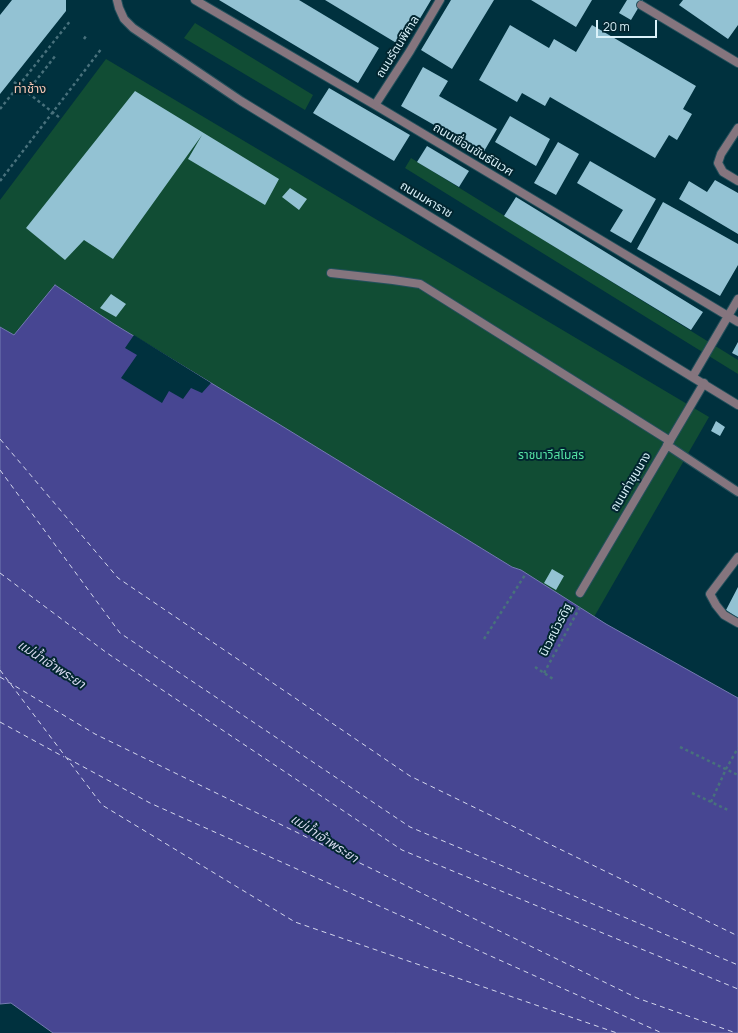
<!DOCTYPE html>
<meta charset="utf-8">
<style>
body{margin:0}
#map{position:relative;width:738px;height:1033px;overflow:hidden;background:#00313e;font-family:Manrope,sans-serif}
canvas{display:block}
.scale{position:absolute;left:596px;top:20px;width:61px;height:18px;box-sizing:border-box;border:2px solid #daf2fa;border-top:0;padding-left:5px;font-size:12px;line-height:14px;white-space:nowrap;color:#daf2fa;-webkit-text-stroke:3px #022630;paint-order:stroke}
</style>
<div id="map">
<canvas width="738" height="1033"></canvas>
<div class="scale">20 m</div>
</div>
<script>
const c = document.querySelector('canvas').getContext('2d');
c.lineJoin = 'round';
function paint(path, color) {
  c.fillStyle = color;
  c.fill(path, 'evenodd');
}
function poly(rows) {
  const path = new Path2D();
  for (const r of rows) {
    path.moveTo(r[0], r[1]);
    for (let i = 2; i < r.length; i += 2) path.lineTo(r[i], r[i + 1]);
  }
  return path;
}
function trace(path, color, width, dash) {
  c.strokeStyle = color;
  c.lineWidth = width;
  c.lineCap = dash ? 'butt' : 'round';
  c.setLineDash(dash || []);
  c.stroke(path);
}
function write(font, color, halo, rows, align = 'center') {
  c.font = font + ' Manrope,"Noto Sans Thai",sans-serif';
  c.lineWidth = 4;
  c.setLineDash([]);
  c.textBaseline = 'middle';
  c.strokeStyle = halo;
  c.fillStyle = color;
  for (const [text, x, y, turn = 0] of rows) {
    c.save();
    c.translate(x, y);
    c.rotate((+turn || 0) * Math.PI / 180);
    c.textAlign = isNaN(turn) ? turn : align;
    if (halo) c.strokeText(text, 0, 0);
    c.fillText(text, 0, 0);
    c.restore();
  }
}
paint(poly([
 [195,23,313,95,305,110,184,38],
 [106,59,709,417,594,617,114,324,55,285,14,335,0,327,0,200],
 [411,158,738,360,738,374,405,168]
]), '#114d34');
const water = poly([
 [55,285,114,324,277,423,512,567,521,570,606,624,738,698,738,1033,53,1033,11,1003,0,1004,0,327,14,335,55,285]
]);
paint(water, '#474692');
trace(water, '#737ab1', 1);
paint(poly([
 [134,335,211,383,202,393,191,388,183,399,169,391,162,403,121,378,137,355,125,348]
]), '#00313e');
trace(poly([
 [0,439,118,578,410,776,738,936],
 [0,470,120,633,410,827,738,965],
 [0,573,107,653,402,850,738,989],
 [0,670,102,805,295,922,617,1033],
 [0,677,95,734,637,998,736,1033],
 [0,722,64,757],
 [67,758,150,803,662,1033]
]), '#d3d6ec', 1, [5, 4]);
paint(poly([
 [12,0,66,0,66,11,0,94,0,15],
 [219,0,299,0,379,48,358,83],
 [325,0,431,0,403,47],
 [451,0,494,0,452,69,421,50],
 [531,0,592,0,576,27],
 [627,0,643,0,631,20,619,13],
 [683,0,738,0,738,25,728,39,679,5],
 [510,25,549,48,554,39,576,52,592,25,696,86,683,109,692,114,677,140,669,135,655,158,550,97,545,106,522,93,517,102,479,80],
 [423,67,448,81,439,96,497,129,483,153,401,106],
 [329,88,410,135,394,161,313,113],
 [135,91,279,179,265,205,188,159,202,135,113,259,84,240,65,260,26,228],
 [510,116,550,139,536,166,495,142],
 [558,142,579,154,556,195,534,183],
 [427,146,469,171,459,187,417,162],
 [590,161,656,199,631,243,610,231,623,210,577,183],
 [715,180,738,193,738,234,679,199,689,181,707,192],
 [290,188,307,199,299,210,282,197],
 [516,197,703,312,691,330,504,216],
 [663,202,738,244,738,265,720,296,637,249],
 [111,294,126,304,116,317,100,308],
 [738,342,738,356,732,353],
 [716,421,725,427,720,436,711,431],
 [552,569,564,576,556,590,544,583],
 [738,587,738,618,726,610]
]), '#93c2d3');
const service = poly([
 [195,0,375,105,738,322],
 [641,5,738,63],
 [375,105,410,51,440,0],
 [738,128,721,154,718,163,723,172,738,181],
 [331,273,393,280,420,284,670,441],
 [693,376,738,299],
 [667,445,738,492],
 [738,557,710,594,716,605,724,615,738,623],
 [580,593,704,383]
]);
const tertiary = poly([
 [117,0,119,8,124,19,133,28,241,101,738,405]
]);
trace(service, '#23505c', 10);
trace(tertiary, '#23505c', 10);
trace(poly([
 [84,39,86,36],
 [14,82,60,118],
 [27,92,56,55],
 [0,109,71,20],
 [0,181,102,48],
 [484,639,525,575],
 [535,667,553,679],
 [544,673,580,607],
 [680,747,738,775],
 [692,793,728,810],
 [711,802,726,769,738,748]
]), '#48717c', 2.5, [3, 3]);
trace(service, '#85757e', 8);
trace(tertiary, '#85757e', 8);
write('12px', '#daf2fa', '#022630', [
 ["ถนนรัตนพิศาล",398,47,-58],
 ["ถนนเขื่อนขันธ์นิเวศ",473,150,31],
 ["ถนนมหาราช",426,200,31],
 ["ถนนท่าขุนนาง",631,482,-59],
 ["นิเวศน์วรดิฐ",556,630,-63]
]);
write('12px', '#56e4a5', '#022630', [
 ["ราชนาวีสโมสร",551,456]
]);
write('13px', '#f4c5b3', '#022630', [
 ["ท่าช้าง",30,89]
]);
write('italic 13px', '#d3d6ec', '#022630', [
 ["แม่น้ำเจ้าพระยา",51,665,33],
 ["แม่น้ำเจ้าพระยา",324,839,33]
]);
</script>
